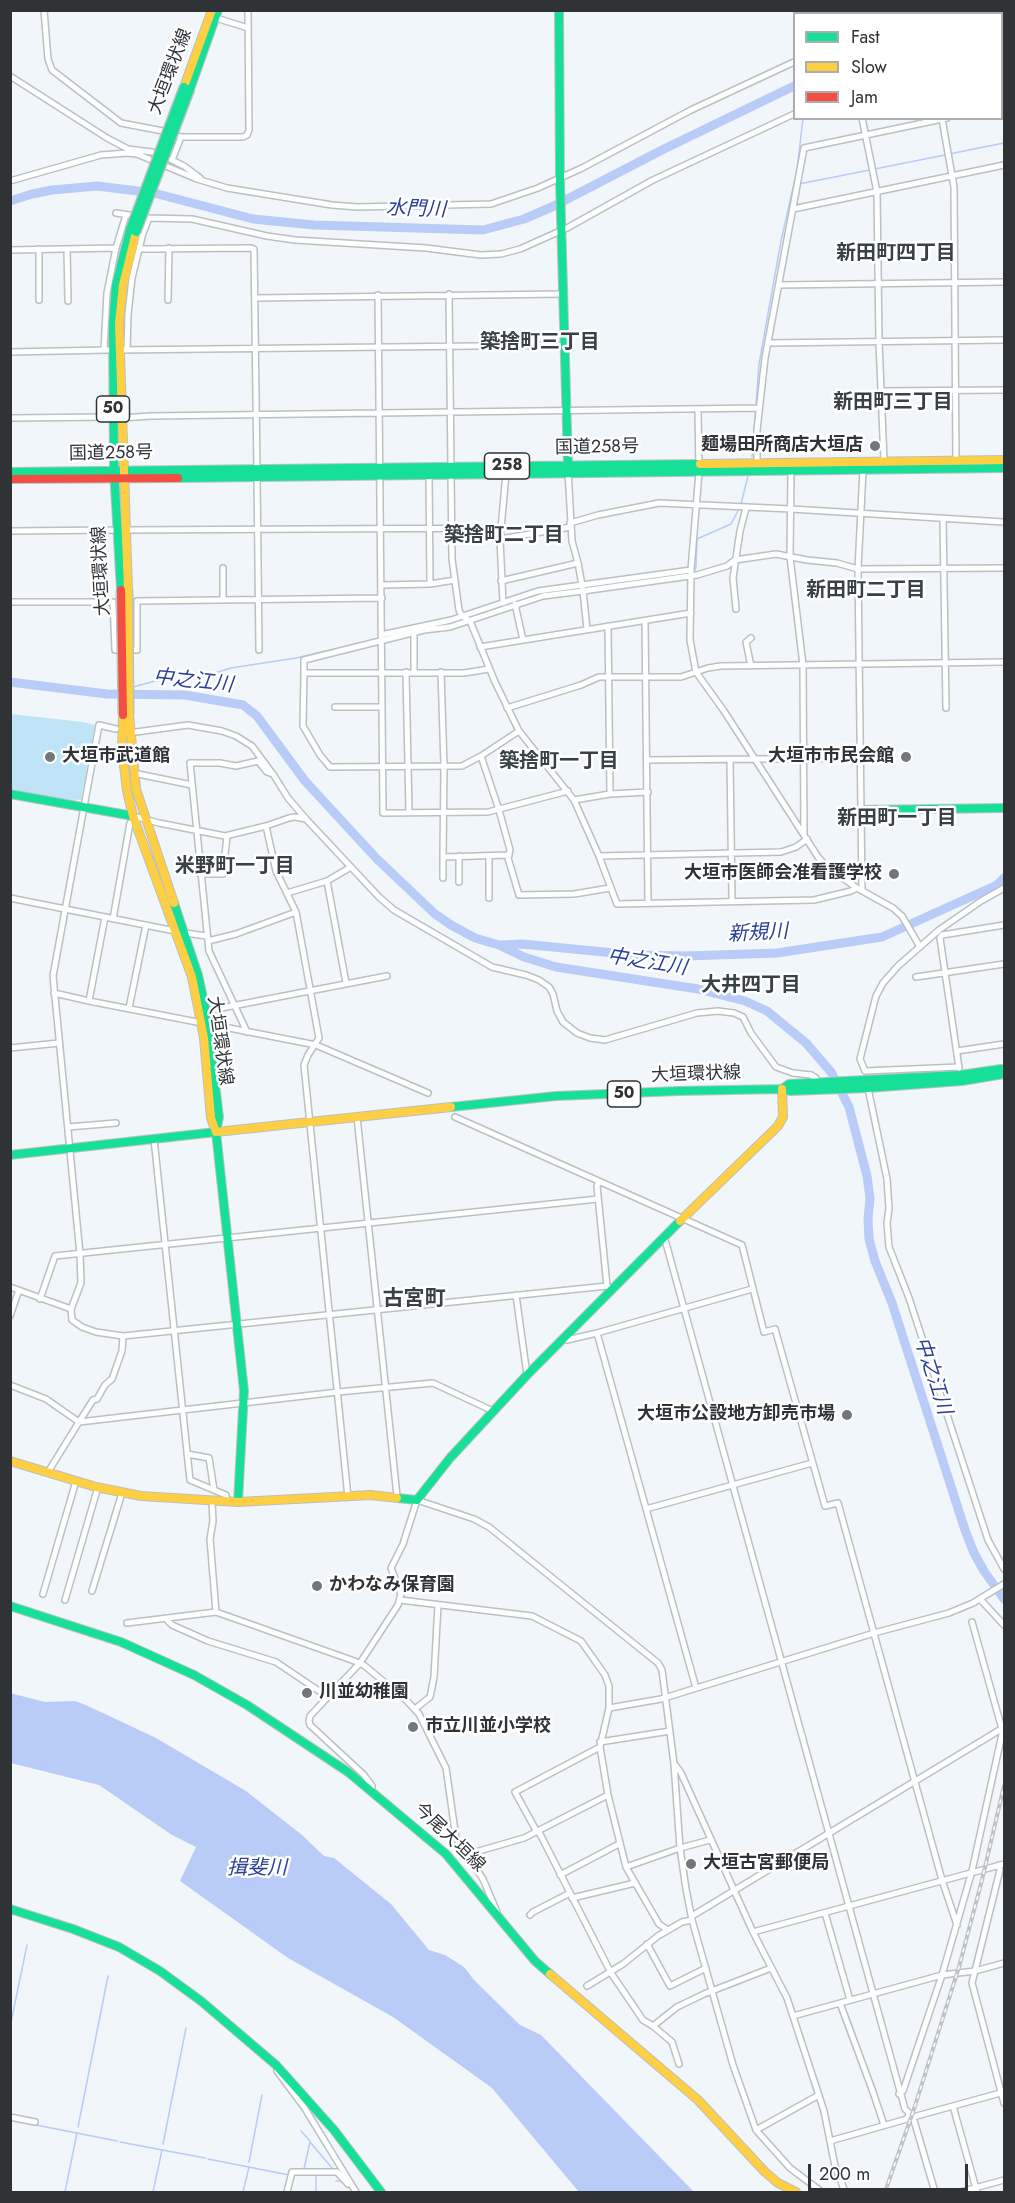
<!DOCTYPE html>
<meta charset="utf-8">
<style>
body{margin:0}
#map{position:relative;width:1015px;height:2203px;overflow:hidden;background:#f0f6fa;font-family:Jost,sans-serif}
canvas{display:block}
.frame{position:absolute;inset:0;border:12px solid #2f3336;pointer-events:none}
.legend{position:absolute;left:793px;top:12px;width:210px;height:108px;box-sizing:border-box;background:#fff;border:2px solid #acadaf;margin:0;padding:8px 10px;list-style:none;font-size:18px;color:#2f3336}
.legend li{display:flex;align-items:center;gap:12px;height:30px}
.legend b{width:30px;border:2px solid #acadaf}
.scale{position:absolute;left:808px;top:2164px;width:160px;height:27px;box-sizing:border-box;border:3px solid #2f3336;border-top:0;padding-left:8px;font-size:18px;line-height:21px;white-space:nowrap;color:#2f3336;-webkit-text-stroke:4px #fff;paint-order:stroke}
</style>
<div id="map">
<canvas width="1015" height="2203"></canvas>
<div class="frame"></div>
<ul class="legend">
<li><b style="height:8px;background:#16e098"></b>Fast</li>
<li><b style="height:8px;background:#ffcf43"></b>Slow</li>
<li><b style="height:8px;background:#f24e42"></b>Jam</li>
</ul>
<div class="scale">200 m</div>
</div>
<script>
const c = document.querySelector('canvas').getContext('2d');
c.lineJoin = 'round';
function paint(path, color) {
  c.fillStyle = color;
  c.fill(path, 'evenodd');
}
function poly(rows) {
  const path = new Path2D();
  for (const r of rows) {
    path.moveTo(r[0], r[1]);
    for (let i = 2; i < r.length; i += 2) path.lineTo(r[i], r[i + 1]);
  }
  return path;
}
function trace(path, color, width, dash) {
  c.strokeStyle = color;
  c.lineWidth = width;
  c.lineCap = dash ? 'butt' : 'round';
  c.setLineDash(dash || []);
  c.stroke(path);
}
function write(font, color, halo, rows, align = 'center') {
  c.font = font + ' Jost,"Noto Sans JP",sans-serif';
  c.lineWidth = 5;
  c.setLineDash([]);
  c.textBaseline = 'middle';
  c.strokeStyle = halo;
  c.fillStyle = color;
  for (const [text, x, y, turn = 0] of rows) {
    c.save();
    c.translate(x, y);
    c.rotate((+turn || 0) * Math.PI / 180);
    c.textAlign = isNaN(turn) ? turn : align;
    if (halo) c.strokeText(text, 0, 0);
    c.fillText(text, 0, 0);
    c.restore();
  }
}
paint(poly([
 [10,714,83,722,95,725,81,800,60,799,11,789]
]), '#bfe4f7');
paint(poly([
 [10,1693,45,1702,75,1701,88,1706,156,1738,246,1791,302,1835,324,1856,334,1858,391,1904,429,1950,445,1955,464,1967,474,1980,520,2025,541,2035,694,2192,579,2192,492,2088,393,2017,288,1958,180,1881,196,1847,172,1835,99,1785,11,1763]
]), '#b9ccf8');
trace(poly([
 [949,154,1004,143],
 [799,184,945,155],
 [752,457,759,364,781,241,797,170,803,118],
 [741,504,748,476],
 [694,572,696,567,697,539,731,524,739,509],
 [584,588,689,573],
 [545,593,579,588],
 [522,600,540,594],
 [488,610,506,605],
 [440,625,457,621],
 [133,687,155,681,199,678,231,668,296,658,369,641],
 [107,694,119,691],
 [1003,1597,1004,1596],
 [10,2027,27,1945],
 [36,2125,117,2141],
 [78,2127,108,1976],
 [301,2131,310,2141],
 [120,2142,205,2158],
 [163,2144,186,2028],
 [208,2159,289,2175],
 [249,2162,262,2095],
 [304,2169,310,2142,333,2169],
 [293,2175,303,2175],
 [316,2175,316,2192],
 [336,2181,342,2181],
 [65,2192,77,2133],
 [153,2192,162,2150],
 [243,2192,249,2167]
]), '#b9ccf8', 1.5);
trace(poly([
 [904,14,906,10],
 [10,201,32,194,52,190,97,186,154,193,253,219,314,225,483,230,524,219,554,206,664,149,794,86],
 [10,682,107,694,185,695,243,705,257,716,305,781,377,859,435,914,451,925,475,938,499,945,524,957,556,967,698,989,745,1001,767,1011,806,1043,831,1072,849,1107,867,1176,870,1198,868,1219,869,1239,875,1261,892,1303,965,1530,974,1553,984,1571,1004,1599],
 [501,945,522,944,635,955,686,956,777,953,882,937,997,885,1004,878]
]), '#b9ccf8', 9);
const street = poly([
 [44,10,48,59,52,70,121,123,163,131,181,137,243,137,247,135,249,130,248,10],
 [880,14,883,10],
 [939,14,941,10],
 [216,18,248,28],
 [1002,45,1004,44],
 [10,76,107,138,128,149,152,152,172,160],
 [1002,108,1004,107],
 [862,118,877,192,879,342,884,461],
 [942,119,954,187,956,461],
 [181,137,172,160,184,166,200,178],
 [10,181,101,155,127,153,137,154,197,179,227,188,332,205,357,207,491,204,538,188,582,168,691,110,794,62],
 [793,209,1004,165],
 [116,213,149,218,192,219,267,236,295,240,426,248,481,255,501,254,520,249,567,228,653,180,794,114],
 [67,249,68,301],
 [139,249,251,248,254,249,257,470],
 [10,250,116,248],
 [779,285,1004,282],
 [449,294,451,467],
 [378,295,383,813,488,812,568,791],
 [255,298,563,294],
 [39,300,39,249],
 [168,300,169,248],
 [768,343,1004,340],
 [104,350,107,293,116,248,126,215],
 [119,350,565,345],
 [127,350,128,314,132,278,143,233,149,218],
 [10,352,108,350],
 [881,391,1004,390],
 [698,409,699,472,691,570,690,640,696,672,724,711,818,857,827,867,857,888,893,908,902,916,920,947],
 [10,418,112,417],
 [121,418,151,416,759,408],
 [757,463,757,430,765,358,804,148,947,118],
 [791,470,790,557,803,665,804,834],
 [451,474,452,559,459,610,462,616,470,621,495,682,519,731,574,800,599,856,617,904,814,900,851,891,857,888],
 [429,475,430,584],
 [257,476,259,650],
 [943,519,946,708],
 [570,523,598,515,659,503,791,509,1004,522],
 [125,530,501,528],
 [10,531,117,530],
 [500,539,571,527],
 [578,563,583,591,697,575,727,566,735,560,776,554,807,560,837,563,858,569,1004,568],
 [223,568,223,600],
 [501,581,578,563,572,541,568,471],
 [382,585,430,584,455,580],
 [10,602,113,602,115,650,137,650,137,601,382,598],
 [503,603,500,539,506,474],
 [515,604,523,640],
 [736,609,733,578,740,531,746,508],
 [645,621,648,903],
 [608,626,610,794],
 [414,633,414,671],
 [381,635,451,620,538,591,691,570],
 [751,638,746,642,751,666],
 [480,647,691,613],
 [489,669,464,673,304,673,304,660,424,630,450,627,543,596,583,591,587,629],
 [406,672,409,812],
 [441,672,444,766,443,857],
 [304,673,303,726,320,755,330,767,462,766,481,756],
 [335,707,382,707],
 [507,708,581,685,599,677,681,677,708,668,721,666,1004,662],
 [519,731,481,756,499,810,510,850,508,858,519,895,574,894,610,888],
 [136,732,188,725,222,731,236,736,252,746,272,773],
 [647,760,861,758],
 [730,760,732,901],
 [138,774,192,785],
 [574,800,610,794,648,792],
 [133,816,159,823,225,836,266,826,289,818,295,817,306,819,379,897,394,910,492,967,526,975,539,980,549,987,553,994,557,1011,563,1022,577,1033,590,1038,605,1040,697,1013,718,1011,734,1013,743,1017,751,1033,776,1067,793,1073,811,1075,816,1078,816,1083],
 [266,826,276,871,296,912,319,1038,308,1055,304,1065,348,1497],
 [489,856,489,898],
 [599,856,781,852,796,847,807,839],
 [200,874,223,874,227,836],
 [443,878,443,857,509,855],
 [327,881,346,983],
 [459,882,459,856],
 [862,891,858,569,863,470],
 [287,893,327,881,351,867],
 [10,898,175,931],
 [105,917,89,1001,202,1023],
 [113,919,130,823],
 [185,933,207,936],
 [208,941,236,934,296,912],
 [916,977,1004,964],
 [54,993,89,1001],
 [129,1008,146,925],
 [206,1011,387,976],
 [214,1025,316,1045,428,1093],
 [247,1032,209,951,190,763,220,763,236,766,258,761,267,772,273,774,288,798,306,819],
 [10,1048,59,1043],
 [957,1051,1004,1044],
 [959,1067,865,1071,860,1059,876,996,883,983,898,966,939,930,981,901,1004,888],
 [959,1068,940,938,942,935,1004,925],
 [868,1088,887,1179,889,1208,887,1223,889,1247,909,1298,988,1540,1004,1569],
 [357,1117,397,1496],
 [455,1117,742,1245,764,1332,775,1329,825,1506,838,1503,942,1880,957,1925],
 [68,1127,116,1123],
 [154,1139,190,1480,226,1495,227,1502],
 [599,1182,597,1186,607,1286],
 [664,1236,905,2109,913,2117,1004,2092],
 [10,1287,71,1309,81,1283,80,1254,53,976,99,725,116,729],
 [516,1295,527,1375],
 [40,1299,55,1256,598,1199],
 [71,1309,72,1320,82,1327,96,1332,123,1336,607,1286,611,1289],
 [10,1316,19,1290],
 [597,1333,696,1688],
 [563,1338,567,1340,597,1333,752,1289],
 [10,1385,46,1399,79,1422,93,1400,97,1399,105,1385,112,1379,122,1351,123,1336],
 [187,1454,209,1458,214,1490],
 [48,1472,79,1422,338,1392,433,1383,493,1411],
 [212,1501,213,1521,210,1539,216,1612],
 [646,1509,812,1463],
 [92,1591,122,1493],
 [43,1594,76,1481],
 [980,1599,1004,1625],
 [65,1600,98,1487],
 [400,1600,532,1616,581,1641,605,1675,609,1686,609,1708,600,1747,608,1795,626,1867,659,1924,668,1930],
 [166,1619,172,1625,208,1641,276,1662,328,1697],
 [972,1622,1002,1729],
 [127,1623,216,1612,360,1663,365,1666,407,1701,419,1714,446,1768,456,1838,483,1879,497,1912],
 [609,1708,661,1699,874,1633,949,1613,973,1603,1004,1584],
 [415,1709,430,1697,434,1677,438,1605],
 [600,1742,670,1731],
 [676,1766,681,1773,753,1932,787,1998,824,2111,835,2166,845,2192],
 [372,1792,372,1786,364,1775,310,1725,309,1721,310,1716,360,1663,398,1605,401,1594,391,1568,403,1544,417,1500,474,1519,489,1527,658,1663,662,1670,674,1764,680,1848,686,1889,692,1920,733,2065,756,2130,790,2168,822,2192],
 [537,1832,515,1792,600,1747],
 [539,1832,611,1973,643,2020,653,2026,672,2042,679,2064],
 [464,1845,472,1853,524,1838,608,1795],
 [999,1865,1000,1870,972,1983,1004,2103],
 [626,1867,680,1848,710,1840],
 [560,1875,619,1844],
 [572,1898,635,1883],
 [825,1913,850,2000],
 [530,1915,533,1912,570,1893],
 [692,1916,1003,1728],
 [753,1932,1004,1864],
 [647,1944,670,1986,706,1968],
 [587,1986,623,1964,658,1936,682,1922,692,1920],
 [840,2003,873,2092,884,2125],
 [793,2016,942,1975,975,1971,1004,1963],
 [653,2026,677,2007,704,1994,771,1968],
 [277,2071,304,2107,356,2192],
 [899,2094,903,2091,942,1975,972,1871,1004,1725],
 [953,2106,977,2192],
 [10,2117,35,2122],
 [913,2117,935,2192],
 [756,2130,819,2095],
 [830,2141,907,2119,909,2115],
 [287,2192,292,2172,337,2172,348,2184],
 [960,2192,1004,2180]
]);
const fast = poly([
 [559,10,560,182,568,465],
 [190,89,218,10],
 [10,472,700,464],
 [178,478,1004,468],
 [121,590,114,470,113,324,116,285,130,230],
 [10,794,133,816],
 [862,810,1004,808],
 [174,903,198,975,206,1011,219,1117,216,1131],
 [782,1089,789,1084,960,1075,1001,1069],
 [451,1107,556,1096,679,1091,782,1089,790,1091,868,1088,962,1081,1004,1074],
 [10,1155,216,1132,244,1391,238,1502],
 [397,1498,417,1500,450,1458,527,1375,680,1221],
 [10,1606,121,1642,194,1675,247,1705,348,1772,446,1854,535,1961,550,1974],
 [10,1909,73,1929,119,1947,160,1971,201,2001,276,2065,334,2130,381,2192]
]);
const slow = poly([
 [184,87,212,10],
 [700,464,1004,460],
 [128,590,119,324,123,285,136,232],
 [129,714,136,789,174,903],
 [123,715,122,749,127,791,133,816,192,977,204,1038,211,1118,216,1132],
 [216,1132,451,1107],
 [680,1221,778,1126,783,1117,782,1089],
 [10,1461,96,1487,141,1496,238,1502,371,1495,397,1498],
 [550,1974,698,2100,765,2172,778,2183,796,2192]
]);
const jam = poly([
 [10,479,178,478]
]);
trace(street, '#bbc0c3', 8);
trace(fast, '#bbc0c3', 10);
trace(slow, '#bbc0c3', 10);
trace(jam, '#bbc0c3', 10);
trace(street, '#fdfefe', 5);
trace(fast, '#16e098', 8);
trace(slow, '#ffcf43', 8);
trace(jam, '#f24e42', 8);
const rail = poly([
 [885,2192,914,2109,959,1967,982,1880,1004,1786]
]);
trace(rail, '#c0c2c4', 4);
trace(rail, '#fff', 1.5, [4.5]);
const fastBridge = poly([
 [130,230,184,87],
 [136,232,190,89]
]);
const slowBridge = poly([
 [128,590,129,714]
]);
const jamBridge = poly([
 [121,590,123,715]
]);
trace(fastBridge, '#bbc0c3', 11, []);
trace(slowBridge, '#bbc0c3', 11, []);
trace(jamBridge, '#bbc0c3', 11, []);
trace(fastBridge, '#16e098', 8);
trace(slowBridge, '#ffcf43', 8);
trace(jamBridge, '#f24e42', 8);
for (const [x, y, r, color] of [
 [875,446,6,"#73777b"],
 [50,757,6,"#73777b"],
 [906,757,6,"#73777b"],
 [894,874,6,"#73777b"],
 [847,1415,6,"#73777b"],
 [317,1586,6,"#73777b"],
 [307,1693,6,"#73777b"],
 [413,1727,6,"#73777b"],
 [691,1864,6,"#73777b"]
]) {
  const dot = new Path2D();
  dot.arc(x, y, r, 0, 2 * Math.PI);
  c.fillStyle = color;
  c.fill(dot);
  trace(dot, '#fff', 2);
}
for (const [x, y, w] of [
 [113,409,33],
 [507,466,45],
 [624,1094,33]
]) {
  const box = new Path2D();
  box.roundRect(x - w / 2, y - 13, w, 26, 4.5);
  c.fillStyle = '#fff';
  c.fill(box);
  trace(box, '#2f3336', 1.5);
}
write('bold 16px', '#2f3336', null, [
 ["50",113,409],
 ["258",507,466],
 ["50",624,1094]
]);
write('18px', '#2f3336', '#fff', [
 ["大垣環状線",171,72,-69],
 ["国道258号",597,448,-1],
 ["国道258号",111,454,-1],
 ["大垣環状線",102,571,-93],
 ["大垣環状線",219,1041,82],
 ["大垣環状線",696,1075,-2],
 ["今尾大垣線",449,1838,44]
]);
write('bold 18px', '#2f3336', '#fff', [
 ["麺場田所商店大垣店",863,446,"right"],
 ["大垣市武道館",62,757],
 ["大垣市市民会館",894,757,"right"],
 ["大垣市医師会准看護学校",882,874,"right"],
 ["大垣市公設地方卸売市場",835,1415,"right"],
 ["かわなみ保育園",329,1586],
 ["川並幼稚園",319,1693],
 ["市立川並小学校",425,1727],
 ["大垣古宮郵便局",703,1864]
], 'left');
write('italic 20px', '#294197', '#fff', [
 ["水門川",416,210,2],
 ["中之江川",193,682,6],
 ["新規川",758,934,-3],
 ["中之江川",647,963,9],
 ["中之江川",932,1376,72],
 ["揖斐川",257,1869]
]);
write('bold 20px', '#374146', '#fff', [
 ["新田町四丁目",896,254],
 ["築捨町三丁目",540,343],
 ["新田町三丁目",893,403],
 ["築捨町二丁目",504,536],
 ["新田町二丁目",866,591],
 ["築捨町一丁目",559,762],
 ["新田町一丁目",897,819],
 ["米野町一丁目",235,867],
 ["大井四丁目",751,986]
]);
write('bold 21px', '#374146', '#fff', [
 ["古宮町",414,1300]
]);
</script>
